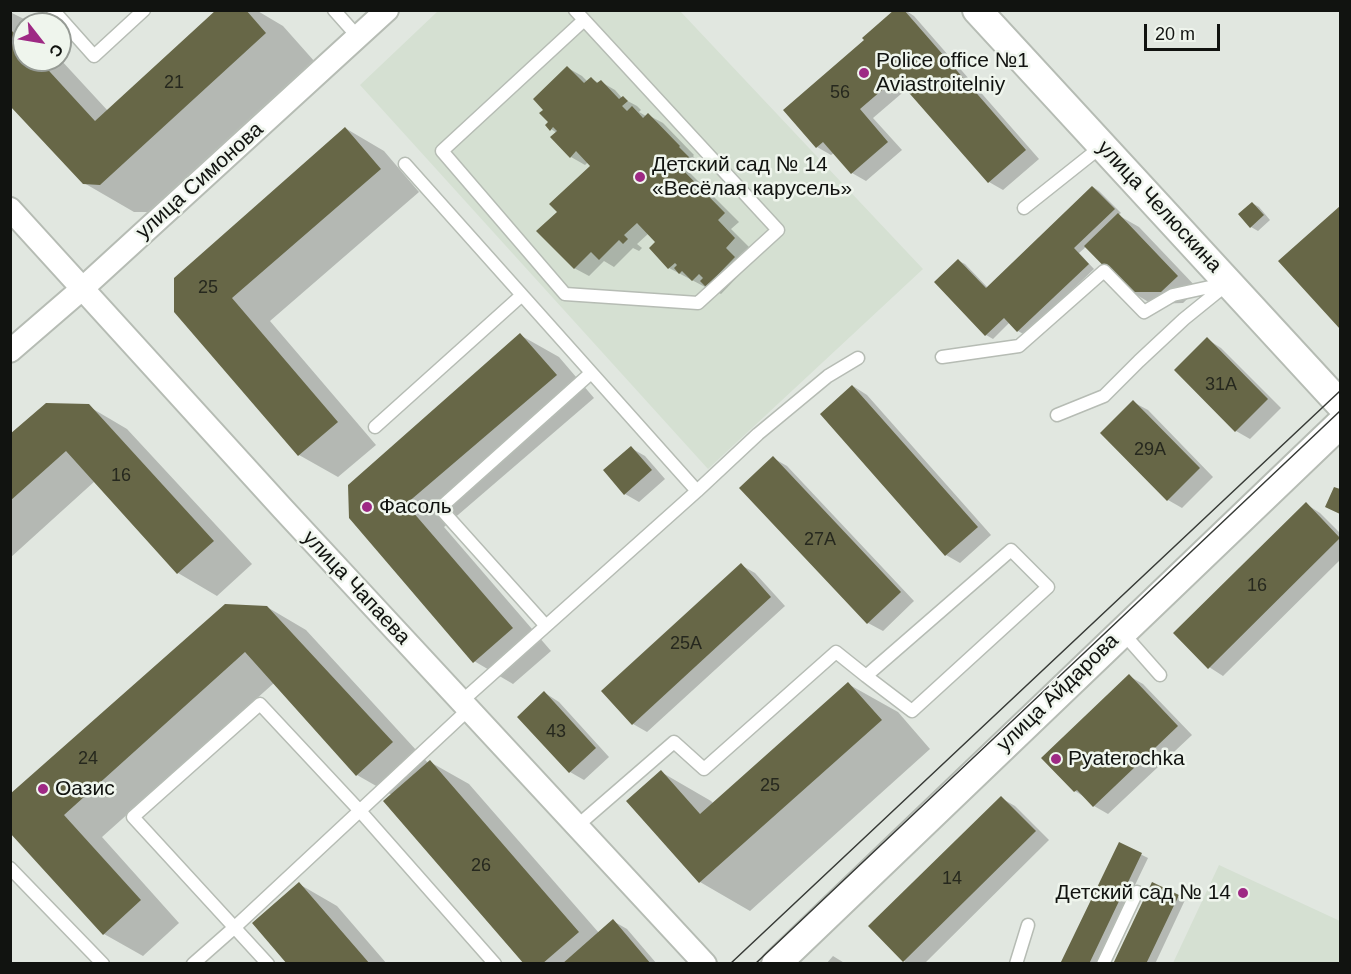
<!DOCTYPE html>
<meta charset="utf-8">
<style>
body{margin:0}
#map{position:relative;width:1351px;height:974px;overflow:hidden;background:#e1e7e0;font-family:Helvetica,sans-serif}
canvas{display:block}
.frame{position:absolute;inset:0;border:12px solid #111310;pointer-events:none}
.north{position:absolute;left:12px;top:12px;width:60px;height:60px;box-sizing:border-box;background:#eff5ed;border:2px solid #969b95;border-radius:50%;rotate:121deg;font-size:16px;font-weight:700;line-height:24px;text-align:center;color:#111310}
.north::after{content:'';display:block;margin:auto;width:21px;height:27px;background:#9e2984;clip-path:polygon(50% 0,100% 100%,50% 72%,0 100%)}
.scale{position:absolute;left:1144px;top:24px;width:76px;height:27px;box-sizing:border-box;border:3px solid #111310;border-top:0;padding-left:8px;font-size:18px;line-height:21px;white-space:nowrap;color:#111310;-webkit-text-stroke:4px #eff5ed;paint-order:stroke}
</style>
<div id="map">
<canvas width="1351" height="974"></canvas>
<div class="frame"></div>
<div class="north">С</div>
<div class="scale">20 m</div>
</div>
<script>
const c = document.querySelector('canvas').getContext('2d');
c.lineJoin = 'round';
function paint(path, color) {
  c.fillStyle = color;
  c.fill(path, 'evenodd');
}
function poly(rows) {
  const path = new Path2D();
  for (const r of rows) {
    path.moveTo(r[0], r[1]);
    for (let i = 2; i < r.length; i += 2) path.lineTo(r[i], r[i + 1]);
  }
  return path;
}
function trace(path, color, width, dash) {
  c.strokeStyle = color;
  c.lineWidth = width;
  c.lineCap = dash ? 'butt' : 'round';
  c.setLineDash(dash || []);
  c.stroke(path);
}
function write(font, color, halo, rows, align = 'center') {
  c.font = font + ' Helvetica,sans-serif';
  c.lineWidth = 5;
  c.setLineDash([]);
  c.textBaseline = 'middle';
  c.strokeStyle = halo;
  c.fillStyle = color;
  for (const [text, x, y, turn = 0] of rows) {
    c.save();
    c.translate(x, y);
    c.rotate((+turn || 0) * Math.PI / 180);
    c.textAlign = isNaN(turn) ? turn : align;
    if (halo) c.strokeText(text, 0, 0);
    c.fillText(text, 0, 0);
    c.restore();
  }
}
paint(poly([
 [438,11,680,11,923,269,708,469,360,85],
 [1219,865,1340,921,1340,963,1173,963]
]), '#d5e0d2');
paint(poly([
 [218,10,256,10,283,26,315,62,150,212,134,212,84,183,10,103,10,12,24,19,28,24,24,24,24,60,60,60,60,59,108,111],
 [896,10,905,10,914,16,1039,159,1003,190,989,182,908,88,873,118,902,150,866,181,852,173,834,153,831,155,817,147,866,40],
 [568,68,582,76,588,82,591,79,599,83,601,82,615,90,622,98,637,106,641,110,639,112,646,116,648,115,663,123,694,155,693,156,702,166,699,168,697,167,690,173,739,222,731,229,749,247,739,256,748,266,721,294,709,287,707,288,669,268,657,242,649,233,637,244,642,248,639,251,633,248,614,267,604,261,589,276,574,268,559,212,592,166,588,162,585,165,571,157,557,133,551,129],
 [345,128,384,151,419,192,270,321,376,445,338,477,299,455,176,311],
 [1093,187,1099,191,1121,213,1118,215,1139,227,1198,289,1183,303,1152,304,1130,291,1087,246,1079,253,1094,269,1025,335,1018,331,1010,322,993,339,986,335,959,261,965,264,988,288],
 [1252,203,1259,207,1270,220,1258,231,1251,227],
 [1340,208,1340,327,1280,262],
 [520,335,559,357,594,398,444,527,551,651,513,684,474,661,350,517],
 [1207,339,1221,348,1281,408,1250,439,1236,431],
 [853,386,867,395,991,535,960,563,946,555],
 [1133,402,1148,410,1213,477,1182,508,1168,500],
 [88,406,127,429,252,564,217,596,178,573,95,481,10,558,10,436],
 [631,448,645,456,665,479,639,502,625,494],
 [773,458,787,466,914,601,883,631,868,623],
 [1306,504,1320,513,1340,533,1340,560,1223,676,1209,667],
 [741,565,755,573,785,606,647,732,633,724],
 [267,607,306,630,428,763,430,762,469,784,599,933,613,921,627,929,657,964,526,964,392,795,357,775,274,683,102,837,179,923,143,956,104,934,11,831],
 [1129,676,1143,684,1192,735,1108,814,1094,806,1086,798,1075,791],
 [848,684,898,712,930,749,750,911,700,882,628,802,661,772,711,801,714,804],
 [545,693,559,702,609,757,584,780,570,772],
 [1001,798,1015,806,1049,840,924,964,908,964,904,961],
 [1120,844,1148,858,1097,964,1062,964],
 [299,884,337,906,387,964,289,964],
 [1153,884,1185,900,1155,964,1115,964],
 [833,956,846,964,826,964]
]), '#0003');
paint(poly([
 [216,10,246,10,266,33,100,185,83,184,10,106,10,29,24,43,24,60,39,60,95,121],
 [894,10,904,10,1026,150,988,183,896,78,860,109,888,142,851,174,823,142,816,148,783,110,864,40,862,38],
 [567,66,584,83,591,77,597,83,601,80,619,99,623,96,628,101,622,106,627,111,632,106,643,118,648,113,680,146,679,147,689,157,684,161,682,159,677,164,725,213,718,220,735,238,726,248,735,257,706,287,700,281,703,278,699,274,692,281,682,271,679,274,674,268,677,265,675,263,668,269,649,248,655,242,637,223,624,235,628,239,623,244,619,240,599,260,591,252,574,269,536,231,557,212,549,204,590,166,576,151,570,158,550,137,557,131,553,127,550,131,545,125,548,122,539,113,543,110,533,99],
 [345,127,381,169,232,298,338,422,298,456,174,312,174,278],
 [1092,186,1115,209,1074,248,1089,264,1017,332,1004,318,985,336,934,282,958,259,986,288],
 [1252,202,1264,215,1250,228,1238,214],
 [1340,206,1340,329,1278,261],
 [1118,213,1178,276,1161,292,1129,292,1084,246],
 [520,333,557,375,406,504,513,628,473,663,349,518,348,485],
 [1207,337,1268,399,1235,432,1174,370],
 [852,385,978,527,945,556,820,414],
 [1133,400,1200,468,1167,501,1100,433],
 [46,403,89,404,214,541,177,574,66,451,10,501,10,434],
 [631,446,652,470,624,495,603,470],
 [773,456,901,592,867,624,739,488],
 [1334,487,1340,489,1340,514,1325,507],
 [1306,502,1340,538,1208,669,1173,633],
 [741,563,771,597,632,725,601,691],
 [225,604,267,606,393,742,356,776,245,652,64,815,141,900,103,935,10,833,10,794],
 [1129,674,1178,726,1093,807,1077,790,1074,792,1041,758],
 [848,682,882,720,699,883,626,801,661,770,700,814],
 [544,691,596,748,569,773,517,717],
 [430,760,579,932,542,964,524,964,383,801],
 [1001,796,1036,831,903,962,868,926],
 [1119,842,1142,853,1089,964,1060,964],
 [299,882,370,964,287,964,252,923],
 [1152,882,1179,895,1146,964,1113,964],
 [613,919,651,964,562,964]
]), '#676747');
const service = poly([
 [53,10,94,56,144,10],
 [334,10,358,37],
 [575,10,778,230,698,303,565,294,442,151,584,20],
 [405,164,697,491,462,701],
 [1024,208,1102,146],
 [942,357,1019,346,1104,271,1144,312,1173,295,1228,283],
 [1057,415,1104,396,1139,361,1184,319,1226,285],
 [375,427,522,295],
 [697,491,758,434,828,376,858,358],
 [546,626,440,508,591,373],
 [1122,632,1160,675],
 [577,826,674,742,704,769,836,652,866,676,912,711,1048,587,1011,550,866,676],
 [10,868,103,964],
 [193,964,235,927,469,709],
 [268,964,133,817,260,704,360,811,495,964],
 [1016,964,1028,925],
 [1103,964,1137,892]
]);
const minor = poly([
 [10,209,283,509,705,964],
 [10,351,83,288,387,10]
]);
const tertiary = poly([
 [977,10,1340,404],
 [776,964,1340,424]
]);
trace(service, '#b6bcb4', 15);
trace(minor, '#b6bcb4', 26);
trace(tertiary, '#b6bcb4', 32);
trace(service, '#fff', 12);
trace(minor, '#fff', 22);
trace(tertiary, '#fff', 28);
trace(poly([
 [730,964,1340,391],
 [755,964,1340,411]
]), '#373a36', 1.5);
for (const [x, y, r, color] of [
 [864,73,6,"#9e2984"],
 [640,177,6,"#9e2984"],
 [367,507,6,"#9e2984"],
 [1056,759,6,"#9e2984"],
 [43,789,6,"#9e2984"],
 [1243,893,6,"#9e2984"]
]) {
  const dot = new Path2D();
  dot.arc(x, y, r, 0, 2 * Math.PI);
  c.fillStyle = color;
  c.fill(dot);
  trace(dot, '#eff5ed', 2);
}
write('18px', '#26281e', null, [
 ["21",174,83],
 ["56",840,93],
 ["25",208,288],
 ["31А",1221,385],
 ["29А",1150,450],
 ["16",121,476],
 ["27А",820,540],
 ["16",1257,586],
 ["25А",686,644],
 ["43",556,732],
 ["24",88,759],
 ["25",770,786],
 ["26",481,866],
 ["14",952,879]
]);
write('21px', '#111310', '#eff5ed', [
 ["Police office №1",876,61],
 ["Aviastroitelniy",876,85],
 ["Детский сад № 14",652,165],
 ["«Весёлая карусель»",652,189],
 ["Фасоль",379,507],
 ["Pyaterochka",1068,759],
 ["Оазис",55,789],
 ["Детский сад № 14",1231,893,"right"]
], 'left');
write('21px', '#111310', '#eff5ed', [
 ["улица Симонова",200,181,-42],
 ["улица Челюскина",1159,207,47],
 ["улица Чапаева",356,588,47],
 ["улица Айдарова",1058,693,-44]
]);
</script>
